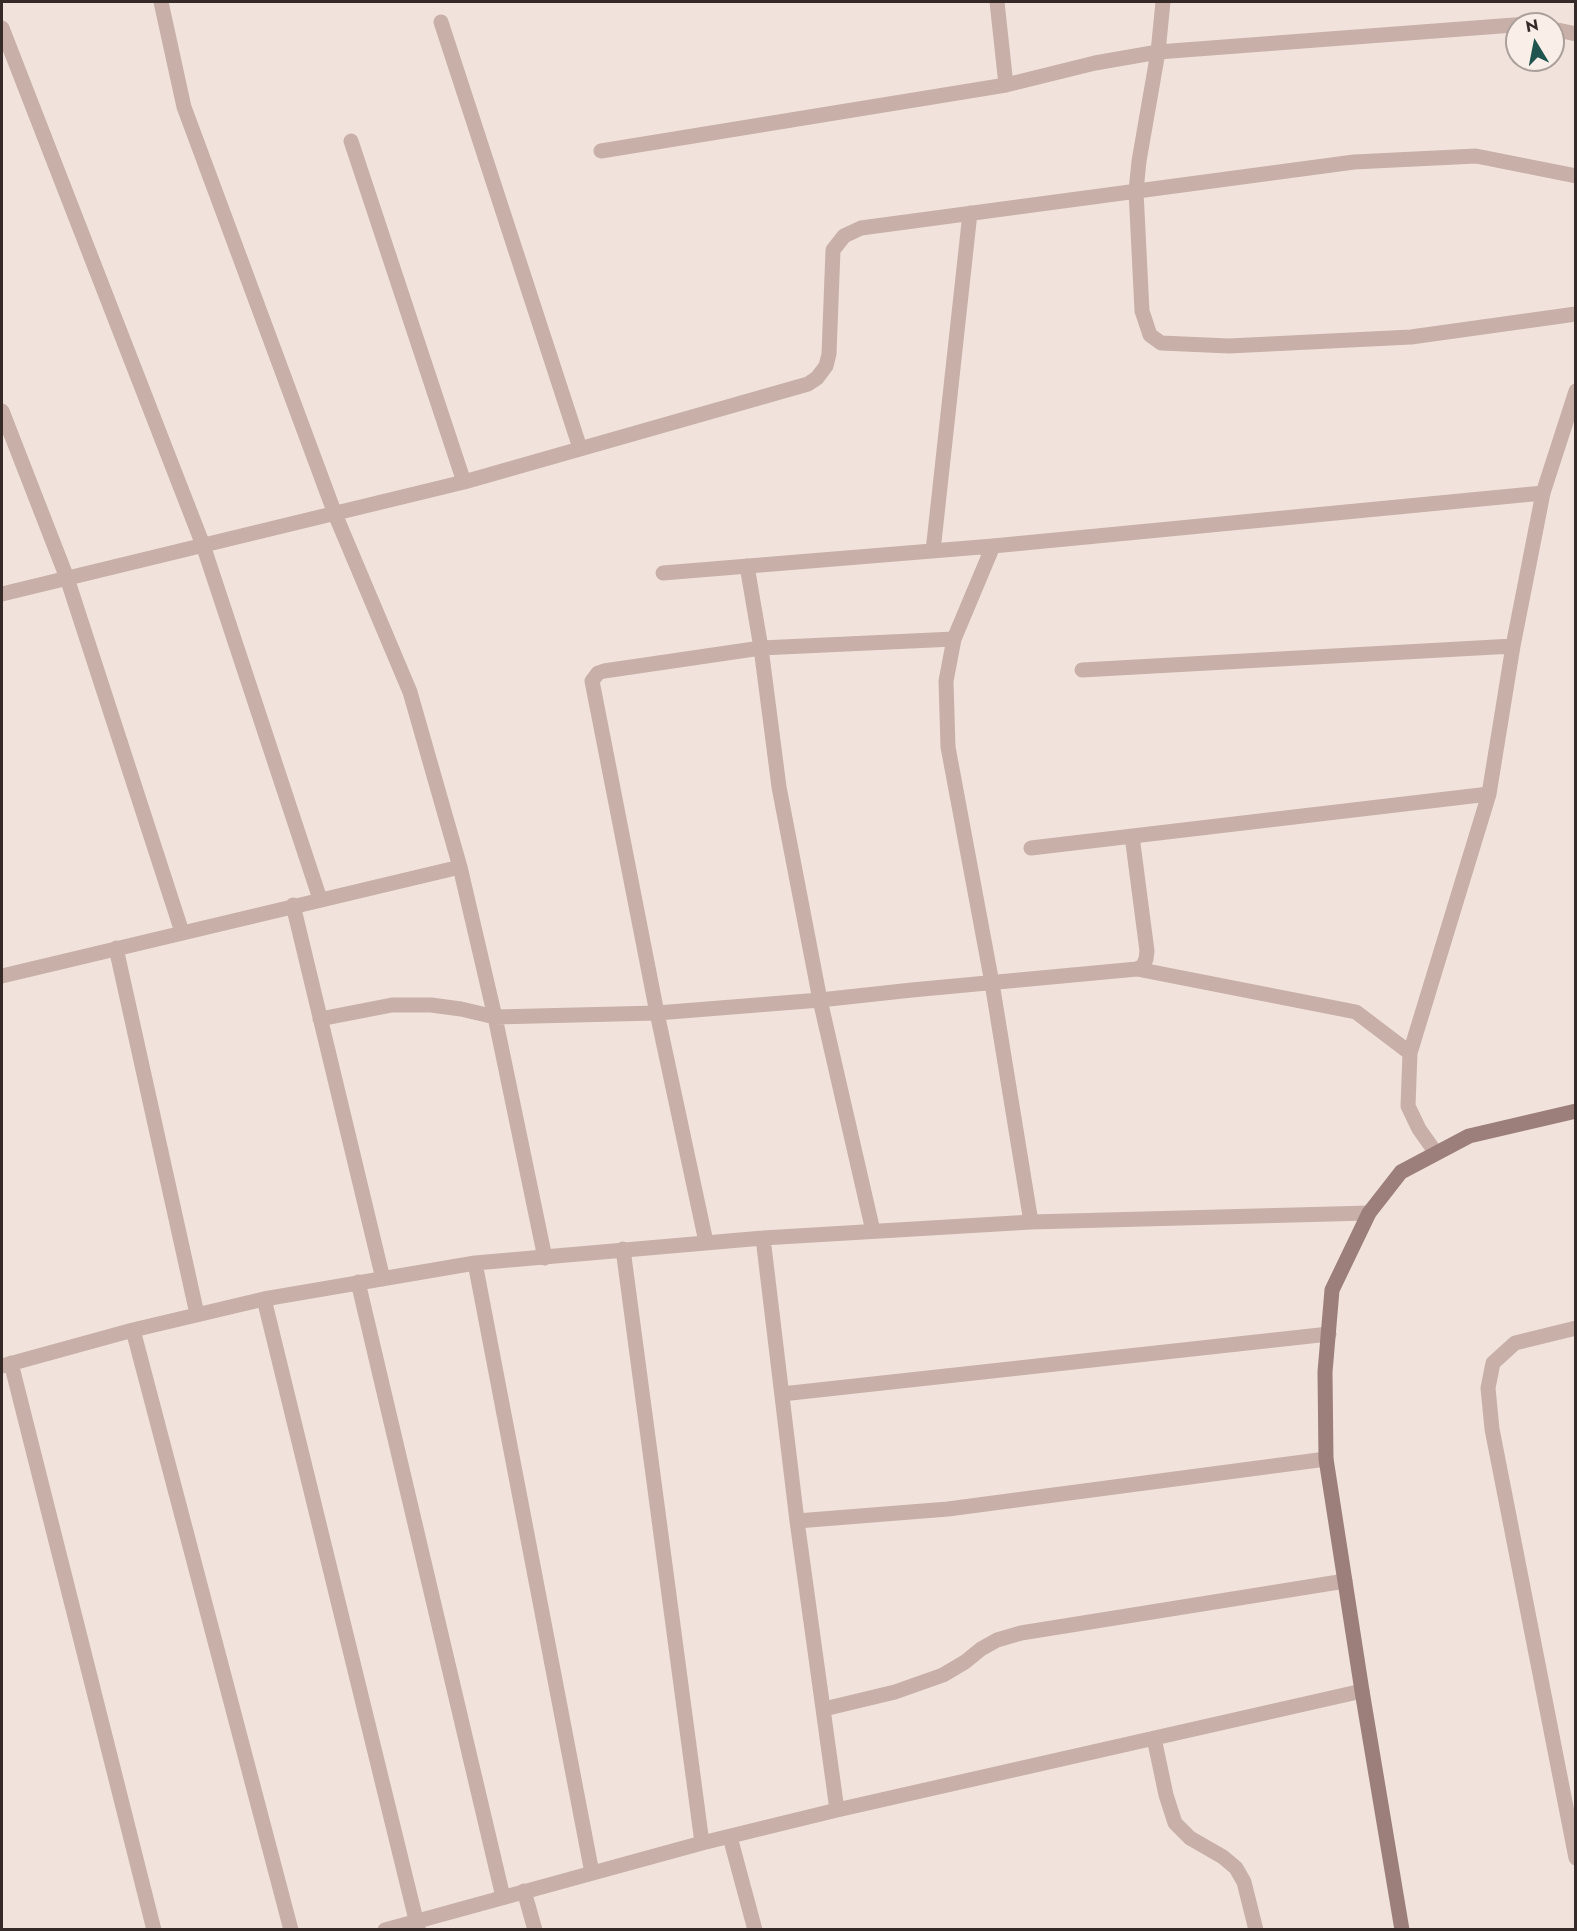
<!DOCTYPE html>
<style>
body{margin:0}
#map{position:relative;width:1577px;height:1931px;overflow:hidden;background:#f1e3dc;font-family:Jost,sans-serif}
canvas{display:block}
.frame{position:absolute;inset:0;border:3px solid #352a28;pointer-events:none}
.north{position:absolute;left:1505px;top:12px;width:60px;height:60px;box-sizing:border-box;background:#f9eee8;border:2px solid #aba09b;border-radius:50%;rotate:350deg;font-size:16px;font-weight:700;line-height:24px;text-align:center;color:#352a28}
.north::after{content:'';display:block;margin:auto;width:21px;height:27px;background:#1f554e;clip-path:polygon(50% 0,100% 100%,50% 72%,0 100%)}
</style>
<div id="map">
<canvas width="1577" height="1931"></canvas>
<div class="frame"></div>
<div class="north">N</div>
</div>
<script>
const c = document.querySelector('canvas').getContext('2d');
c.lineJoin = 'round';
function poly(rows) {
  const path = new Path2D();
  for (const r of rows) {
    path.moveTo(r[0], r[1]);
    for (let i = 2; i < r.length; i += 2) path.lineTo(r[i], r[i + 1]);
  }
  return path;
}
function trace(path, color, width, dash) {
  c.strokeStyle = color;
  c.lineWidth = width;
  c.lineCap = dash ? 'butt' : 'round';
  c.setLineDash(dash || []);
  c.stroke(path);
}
trace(poly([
 [161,2,184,107,335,514,410,692,460,867,495,1017,545,1258],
 [997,2,1006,85],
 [1163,2,1158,52,1139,161,1136,191,1142,311,1150,335,1161,343,1229,346,1411,337,1576,314],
 [441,22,580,448],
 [2,28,203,545,320,899],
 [1553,29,1576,34],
 [351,141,464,482],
 [601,151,1006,85,1095,63,1158,52,1527,24],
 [2,411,67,578,182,932],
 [993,546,954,639,946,681,948,747,992,983,1031,1222],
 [933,551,970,213],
 [747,566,761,648,779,787,820,1000,873,1231],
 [663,573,993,546,1543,493],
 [2,594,464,482,808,384,817,378,826,366,829,354,833,250,844,236,861,228,1354,162,1476,156,1576,176],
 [1082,670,1513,646],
 [1031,848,1489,794],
 [293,905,383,1279],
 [116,948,197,1314],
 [1137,969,1356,1012,1410,1053],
 [2,976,460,867],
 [320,1019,392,1005,431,1005,461,1009,495,1017,657,1013,820,1000,912,990,1137,969,1143,966,1146,959,1147,951,1132,836],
 [1436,1153,1419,1129,1408,1106,1410,1053,1489,794,1513,646,1543,493,1576,391],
 [763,1238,797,1521,837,1810],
 [706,1242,657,1013,592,681,598,673,604,671,761,648,954,639],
 [623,1249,702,1843],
 [475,1263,592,1873],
 [358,1282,503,1897],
 [264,1299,418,1928],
 [1576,1328,1515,1343,1493,1363,1488,1388,1492,1429,1576,1858],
 [133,1330,291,1930],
 [11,1363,154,1930],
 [2,1366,133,1330,264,1299,475,1263,763,1238,1031,1222,1369,1213],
 [782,1394,1329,1334],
 [797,1521,948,1509,1326,1459],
 [824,1709,895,1692,943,1675,965,1662,981,1649,997,1640,1021,1633,1345,1581],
 [1154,1738,1166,1795,1175,1823,1190,1838,1223,1857,1236,1868,1244,1882,1256,1930],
 [730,1837,755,1930],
 [524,1891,535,1930],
 [385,1930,702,1843,837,1810,1362,1691]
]), '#c8b0a8', 15);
trace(poly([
 [1402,1930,1362,1691,1326,1459,1325,1372,1332,1290,1369,1213,1401,1172,1469,1136,1576,1111]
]), '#9c7f7a', 15);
</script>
